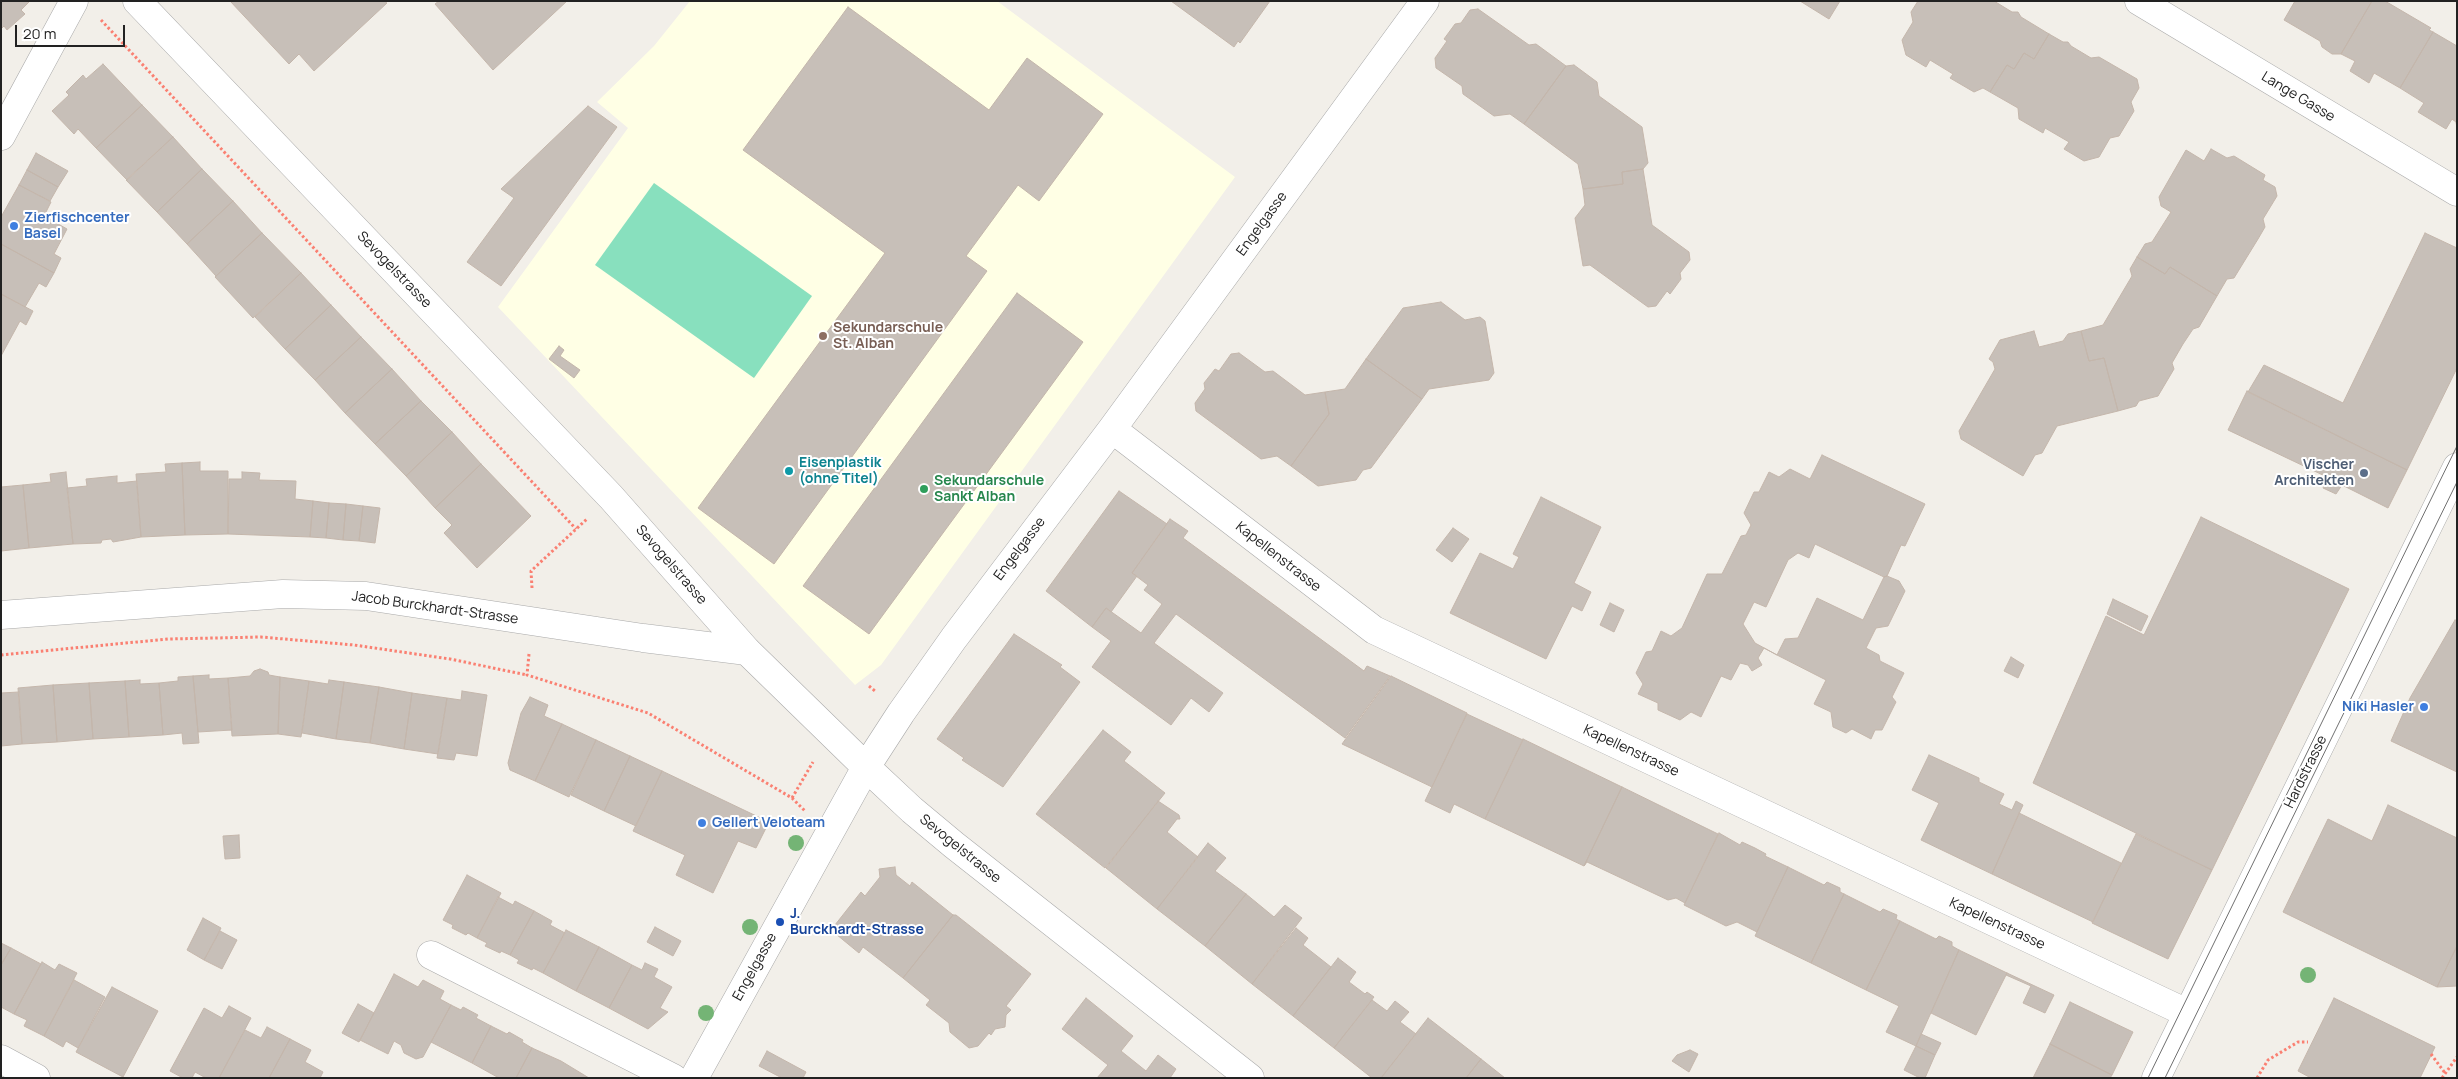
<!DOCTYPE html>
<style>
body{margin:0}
#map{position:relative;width:2458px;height:1079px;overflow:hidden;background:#f2efe9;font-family:Manrope,sans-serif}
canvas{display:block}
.frame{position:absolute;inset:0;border:2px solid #222;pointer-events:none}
.scale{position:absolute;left:15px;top:25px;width:110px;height:22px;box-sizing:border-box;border:2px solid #222;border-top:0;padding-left:6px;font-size:15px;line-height:18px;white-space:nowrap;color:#222;-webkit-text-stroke:4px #fff;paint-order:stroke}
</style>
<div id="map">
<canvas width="2458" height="1079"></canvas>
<div class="frame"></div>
<div class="scale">20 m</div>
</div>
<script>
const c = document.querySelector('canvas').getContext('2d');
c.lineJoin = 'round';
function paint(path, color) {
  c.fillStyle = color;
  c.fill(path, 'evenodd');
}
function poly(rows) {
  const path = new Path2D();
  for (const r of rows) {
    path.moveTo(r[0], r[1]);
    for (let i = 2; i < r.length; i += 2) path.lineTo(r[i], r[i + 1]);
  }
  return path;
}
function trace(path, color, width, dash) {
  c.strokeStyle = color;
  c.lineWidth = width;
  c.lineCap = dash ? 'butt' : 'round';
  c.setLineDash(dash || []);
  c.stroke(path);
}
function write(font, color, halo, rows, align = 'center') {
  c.font = font + ' Manrope,sans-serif';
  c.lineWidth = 4;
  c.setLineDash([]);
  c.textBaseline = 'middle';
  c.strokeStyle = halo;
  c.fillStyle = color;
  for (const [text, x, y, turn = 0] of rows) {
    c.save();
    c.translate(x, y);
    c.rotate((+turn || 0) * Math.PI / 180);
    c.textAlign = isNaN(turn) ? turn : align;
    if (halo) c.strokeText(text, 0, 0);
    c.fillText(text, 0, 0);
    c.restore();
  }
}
paint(poly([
 [690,1,997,1,1235,177,881,665,855,685,498,307,628,128,597,102,654,46]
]), '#ffffe5');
paint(poly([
 [654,183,812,296,754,378,595,265]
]), '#88e0be');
const building = poly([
 [1,1,30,1,21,10,25,14,7,30,4,26,1,29,1,1],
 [230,1,384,1,387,3,314,71,299,54,289,64,230,1],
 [439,1,567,1,493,70,435,4,439,1],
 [1171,1,1270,1,1240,43,1238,41,1234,47,1171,1],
 [1800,1,1840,1,1829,19,1800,1],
 [1918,1,1994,1,2012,12,2018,12,2021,17,2049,34,2034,59,2024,53,2014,69,2007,65,1990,92,1983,88,1974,92,1950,78,1953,74,1930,60,1926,67,1906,55,1902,40,1913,22,1911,12,1918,1],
 [2295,1,2372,1,2341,54,2332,54,2322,47,2320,41,2284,20,2295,1],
 [2372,1,2385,1,2431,28,2429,30,2433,32,2400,88,2374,73,2369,83,2350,71,2355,61,2341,54,2372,1],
 [848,7,989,110,1027,58,1103,114,1039,201,1018,185,966,256,987,271,774,564,698,508,885,253,743,150,848,7],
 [1478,9,1529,45,1536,44,1566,66,1524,124,1510,114,1494,116,1463,94,1462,86,1436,68,1435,58,1447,41,1444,39,1455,24,1461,23,1470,10,1478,9],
 [2433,32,2457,46,2457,128,2456,122,2452,119,2446,129,2418,112,2424,103,2400,88,2433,32],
 [2049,34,2063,42,2068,42,2071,46,2091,58,2099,57,2137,79,2139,88,2131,102,2134,111,2119,136,2110,138,2099,157,2084,161,2064,149,2069,142,2045,128,2043,133,2019,119,2018,108,1990,92,2007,65,2014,69,2024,53,2034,59,2049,34],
 [103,64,142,105,96,148,78,129,74,134,52,111,69,95,66,92,83,75,86,79,103,64],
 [1574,65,1597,82,1599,96,1642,127,1648,163,1643,169,1622,172,1623,184,1583,189,1578,164,1524,124,1566,66,1574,65],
 [142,105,173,137,127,180,96,148,142,105],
 [588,106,617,127,501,286,467,262,514,198,501,189,588,106],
 [173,137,202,169,157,212,126,180,173,137],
 [2211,149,2227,158,2234,156,2265,175,2263,180,2275,187,2277,196,2263,219,2265,227,2258,239,2234,278,2227,279,2217,296,2170,267,2165,274,2137,257,2145,244,2152,242,2171,212,2161,206,2159,197,2186,150,2204,161,2211,149],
 [36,153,68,171,58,187,27,170,36,153],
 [202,169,233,201,187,244,157,212,202,169],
 [1643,169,1652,225,1689,252,1690,260,1680,273,1681,279,1670,294,1667,291,1656,306,1648,307,1590,265,1583,266,1575,218,1585,205,1583,189,1623,184,1622,172,1643,169],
 [27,170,58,187,50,201,19,185,27,170],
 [19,185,51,202,44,216,67,229,54,254,61,258,54,273,1,244,1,217,19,185],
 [233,201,262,233,216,276,187,244,233,201],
 [262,233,301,273,253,318,215,277,262,233],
 [2425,233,2457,248,2457,368,2407,470,2248,392,2264,365,2343,403,2425,233],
 [1,244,54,273,46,287,39,283,25,307,1,294,1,244],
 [2137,257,2165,274,2170,267,2217,296,2199,327,2193,329,2183,344,2172,363,2174,369,2158,396,2139,401,2136,406,2118,411,2104,358,2089,361,2081,331,2103,325,2132,276,2130,269,2137,257],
 [301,273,331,305,285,349,255,317,301,273],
 [1017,293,1083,342,869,634,803,586,1017,293],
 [1,294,33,311,26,325,20,321,1,356,1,294],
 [1441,302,1465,320,1480,317,1485,321,1494,373,1489,380,1429,389,1422,399,1366,359,1403,308,1441,302],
 [331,305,361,337,315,380,285,349,331,305],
 [2034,331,2039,347,2063,341,2068,334,2081,331,2089,361,2104,358,2118,411,2057,426,2042,453,2035,455,2023,476,1961,439,1959,431,1995,369,1993,362,1989,359,2000,340,2034,331],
 [361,337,392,369,345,413,315,380,361,337],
 [559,346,564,350,560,356,580,370,574,378,549,359,559,346],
 [1239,353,1265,372,1273,371,1305,395,1325,392,1329,414,1291,466,1277,456,1261,459,1196,411,1195,403,1205,389,1204,383,1215,369,1219,371,1231,354,1239,353],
 [1366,359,1422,399,1371,468,1363,470,1356,480,1318,486,1291,466,1329,414,1325,392,1345,389,1366,359],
 [392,369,421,401,375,444,345,413,392,369],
 [2247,391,2407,470,2388,508,2342,485,2336,494,2323,488,2327,477,2228,430,2247,391],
 [421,401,452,432,406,476,375,444,421,401],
 [452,432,481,464,435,508,406,476,452,432],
 [1822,455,1925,504,1905,546,1901,545,1887,576,1884,577,1815,544,1809,558,1798,553,1788,560,1766,607,1754,602,1743,624,1755,643,1777,655,1764,648,1758,658,1762,665,1752,671,1748,665,1740,663,1731,680,1721,676,1701,717,1691,712,1680,720,1658,710,1658,703,1638,694,1643,684,1636,673,1646,652,1652,651,1661,631,1671,636,1682,628,1707,574,1722,574,1741,536,1746,535,1751,525,1744,513,1754,492,1759,492,1769,472,1779,477,1790,469,1810,479,1822,455],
 [200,462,200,471,228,471,228,534,185,535,182,463,200,462],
 [182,463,185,535,141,537,136,474,166,472,165,464,182,463],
 [481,464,531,516,477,568,444,533,452,525,435,508,481,464],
 [66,472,73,544,29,548,23,485,51,482,50,474,66,472],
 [242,472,260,473,259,480,296,481,295,499,313,501,310,537,228,534,229,479,242,479,242,472],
 [117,476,117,483,137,481,141,537,113,542,111,539,102,540,101,543,73,544,67,488,87,486,86,479,117,476],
 [23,485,29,548,1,551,1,487,23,485],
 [1119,491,1167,524,1132,573,1137,576,1111,612,1106,608,1092,627,1046,591,1119,491],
 [1541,497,1601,527,1574,583,1591,592,1582,611,1572,606,1546,659,1450,613,1480,553,1513,569,1519,557,1513,554,1541,497],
 [313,501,329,503,326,538,310,537,313,501],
 [329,503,346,504,343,540,326,538,329,503],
 [346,504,363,506,359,541,343,540,346,504],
 [363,506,380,508,375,543,359,541,363,506],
 [2201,517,2349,589,2212,870,2033,783,2106,616,2144,635,2201,517],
 [1170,519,1188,531,1183,538,1364,671,1367,666,1390,676,1345,738,1176,614,1154,643,1223,693,1209,712,1191,698,1171,725,1092,667,1111,641,1092,627,1106,608,1141,633,1162,604,1144,590,1148,585,1132,573,1170,519],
 [1453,528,1469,539,1452,562,1436,550,1453,528],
 [1887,576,1899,581,1905,591,1888,626,1876,628,1866,648,1879,655,1880,661,1904,673,1892,697,1896,702,1882,730,1875,730,1871,739,1852,729,1846,733,1833,727,1831,712,1814,704,1826,680,1777,655,1785,639,1798,638,1817,598,1863,620,1884,577,1887,576],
 [2113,599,2148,616,2141,631,2107,614,2113,599],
 [1610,603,1624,610,1614,632,1600,625,1610,603],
 [2455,620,2457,621,2457,772,2391,741,2410,698,2455,620],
 [1014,634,1062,665,1060,667,1080,682,1003,787,962,760,964,758,937,739,1014,634],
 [2011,657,2024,665,2018,678,2004,671,2011,657],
 [260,669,268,672,269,675,280,677,278,734,232,736,228,678,250,676,254,671,260,669],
 [209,675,209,679,228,678,232,730,198,732,193,676,209,675],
 [193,676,199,743,183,744,182,733,163,735,159,683,178,681,178,677,193,676],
 [1391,676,1467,713,1432,787,1342,744,1391,676],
 [280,677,309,681,301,737,278,734,280,677],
 [140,680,140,684,159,683,163,735,129,737,125,681,140,680],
 [329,680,344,682,336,739,302,733,309,681,328,684,329,680],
 [125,681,129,737,93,739,89,683,125,681],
 [344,682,379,687,370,743,336,739,344,682],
 [89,683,93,739,57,742,53,685,89,683],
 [53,685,57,742,22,744,18,688,53,685],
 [379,687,412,693,404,749,370,743,379,687],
 [462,691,487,695,477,756,456,753,454,760,437,758,447,698,461,700,462,691],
 [19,692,22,744,1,746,1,693,19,692],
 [412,693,447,698,438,754,404,749,412,693],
 [530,697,548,705,544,716,562,724,535,781,510,770,508,763,521,713,530,697],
 [1467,714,1523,740,1485,819,1454,804,1450,813,1425,801,1467,714],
 [562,724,596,740,569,797,535,781,562,724],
 [1103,730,1131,752,1124,761,1165,793,1105,868,1036,814,1103,730],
 [1523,739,1622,787,1584,866,1485,819,1523,739],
 [596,740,630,756,604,811,571,795,596,740],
 [1929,755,1979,778,1979,782,2004,794,1999,804,2012,810,2016,801,2023,805,1992,874,1921,840,1939,803,1912,790,1929,755],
 [630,756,662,771,636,826,604,811,630,756],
 [662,771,769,822,756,848,738,841,713,893,676,875,685,855,633,831,662,771],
 [1622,787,1718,834,1685,903,1676,898,1668,900,1587,862,1584,866,1622,787],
 [1158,801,1179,815,1180,819,1177,819,1167,832,1198,857,1157,909,1106,868,1158,801],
 [2388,805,2457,838,2457,946,2437,987,2283,912,2328,819,2372,841,2388,805],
 [2019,813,2121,863,2093,922,1992,874,2019,813],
 [1719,833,1740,845,1742,842,1755,848,1766,854,1765,856,1788,867,1757,932,1737,922,1726,926,1684,905,1719,833],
 [2136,834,2212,870,2168,959,2092,923,2136,834],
 [239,835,240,858,225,859,223,836,239,835],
 [1208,843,1226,858,1215,871,1246,894,1205,946,1157,909,1208,843],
 [895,867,896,875,910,886,912,882,953,915,903,978,863,947,859,953,831,930,861,892,865,896,880,877,879,869,895,867],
 [1788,867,1824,885,1827,882,1840,888,1840,892,1844,894,1811,963,1755,936,1788,867],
 [467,875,501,893,477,938,468,933,466,935,452,928,453,925,443,920,467,875],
 [1246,894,1274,917,1285,905,1302,918,1252,984,1205,946,1246,894],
 [1844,894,1880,912,1883,909,1897,915,1896,919,1900,921,1866,990,1811,963,1844,894],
 [498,897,513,905,515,901,534,911,510,955,501,951,500,953,485,946,487,943,477,938,498,897],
 [534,911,552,921,550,925,565,933,543,973,533,968,532,970,517,963,519,960,510,955,534,911],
 [953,915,956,915,1031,974,1006,1006,1011,1010,1006,1015,1005,1027,995,1029,991,1035,989,1033,978,1046,969,1048,950,1032,949,1023,926,1005,930,1000,903,978,953,915],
 [203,918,221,928,204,960,187,950,203,918],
 [1900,921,1936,939,1939,936,1952,942,1952,946,1959,950,1916,1046,1886,1032,1899,1006,1866,990,1900,921],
 [655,927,681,941,673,956,647,942,655,927],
 [1296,928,1308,938,1303,945,1331,967,1293,1016,1252,984,1296,928],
 [566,930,599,947,576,991,543,973,566,930],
 [220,931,237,940,222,969,204,960,220,931],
 [1,943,11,948,1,965,1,943],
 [2457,946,2457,986,2437,987,2457,946],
 [599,947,632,965,609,1008,576,991,599,947],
 [11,948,41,964,14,1014,1,1007,1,965,11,948],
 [1959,950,2007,973,1976,1035,1931,1013,1959,950],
 [1338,958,1356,972,1349,982,1365,994,1367,992,1374,997,1334,1048,1293,1016,1338,958],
 [42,962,55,970,59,964,77,973,44,1036,24,1026,27,1020,14,1014,42,962],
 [645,963,658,969,654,977,672,987,660,1008,668,1012,648,1029,609,1008,632,965,642,970,645,963],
 [2007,973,2054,995,2045,1013,2023,1003,2031,986,2006,975,2007,973],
 [394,974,418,987,423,980,444,991,440,999,451,1005,423,1057,416,1059,404,1053,401,1045,394,1041,388,1054,360,1040,394,974],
 [74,980,105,997,78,1048,66,1041,63,1047,44,1036,74,980],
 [112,987,158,1011,123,1077,76,1052,112,987],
 [1086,998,1133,1036,1121,1051,1146,1071,1158,1055,1176,1069,1170,1078,1097,1078,1108,1065,1062,1029,1086,998],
 [2334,998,2435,1047,2420,1078,2311,1078,2298,1071,2334,998],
 [1372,1000,1387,1011,1395,1001,1409,1012,1400,1022,1416,1034,1381,1078,1372,1078,1334,1048,1372,1000],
 [2070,1002,2133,1032,2112,1075,2050,1044,2070,1002],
 [358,1004,374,1013,359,1042,342,1033,358,1004],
 [451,1005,461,1010,463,1007,478,1015,476,1018,491,1026,472,1063,431,1042,451,1005],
 [229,1006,251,1018,219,1078,206,1078,195,1072,192,1078,183,1078,170,1071,204,1008,222,1018,229,1006],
 [1428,1018,1481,1059,1466,1078,1381,1078,1428,1018],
 [491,1026,507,1034,509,1032,523,1040,522,1042,532,1048,516,1078,499,1078,472,1063,491,1026],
 [267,1027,290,1039,269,1078,219,1078,245,1030,261,1038,267,1027],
 [1921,1034,1941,1043,1935,1055,1916,1046,1921,1034],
 [290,1039,311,1050,305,1062,323,1072,320,1078,269,1078,290,1039],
 [2050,1044,2112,1075,2110,1078,2033,1078,2050,1044],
 [1916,1046,1935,1055,1925,1078,1920,1078,1904,1070,1916,1046],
 [532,1048,561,1061,589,1078,516,1078,532,1048],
 [1690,1050,1698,1054,1689,1072,1672,1061,1677,1055,1690,1050],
 [767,1051,806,1072,803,1078,782,1078,759,1066,767,1051],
 [1481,1059,1505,1078,1466,1078,1481,1059]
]);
paint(building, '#c7bfb8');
trace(building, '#c4b6ab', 1);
const minor = poly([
 [137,1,611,497,747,651,866,767,912,810,954,845,1250,1078],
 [2139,1,2457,192],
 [1,136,74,1],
 [1112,429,1374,630,2187,1013],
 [1,615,283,594,366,596,643,638,747,651],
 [431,955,673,1078],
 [1,1059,36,1078],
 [694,1078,866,767,901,713,954,638,1112,429,1425,1],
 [2156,1078,2457,467]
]);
trace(minor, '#a9a9a9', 29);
trace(poly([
 [101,20,576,529],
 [532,588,531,571,588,518],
 [529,654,527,675,648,713,792,798,805,811],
 [1,655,168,639,261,637,354,645,450,659,527,675],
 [869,686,875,691],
 [792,798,813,762],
 [2431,1054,2445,1073],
 [2257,1078,2268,1060,2298,1042,2308,1042],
 [2442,1078,2457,1057]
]), '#fa8072', 3, [2.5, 2.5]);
trace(minor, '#fff', 28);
trace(poly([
 [2148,1078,2457,446],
 [2165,1078,2457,482]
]), '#707070', 1);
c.fillStyle = '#74b475';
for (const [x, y] of [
 [796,843],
 [750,927],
 [2308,975],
 [706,1013]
]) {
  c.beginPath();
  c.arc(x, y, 8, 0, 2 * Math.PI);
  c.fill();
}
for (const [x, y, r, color] of [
 [14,226,5,"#3f7fe0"],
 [823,336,5,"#8d6e63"],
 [789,471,5,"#0f9aa8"],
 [2364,473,5,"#5c6f8a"],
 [924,489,5,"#2e9e5b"],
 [2424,707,5,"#3f7fe0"],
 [702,823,5,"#3f7fe0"],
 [780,922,5,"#1a4fb4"]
]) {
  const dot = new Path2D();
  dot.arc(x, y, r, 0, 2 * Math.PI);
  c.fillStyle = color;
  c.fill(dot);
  trace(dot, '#fff', 2);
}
write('14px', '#222', '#fff', [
 ["Lange Gasse",2298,97,31],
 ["Engelgasse",1262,224,-54],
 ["Sevogelstrasse",394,270,46],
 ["Engelgasse",1020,549,-53],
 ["Kapellenstrasse",1278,557,38],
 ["Sevogelstrasse",671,565,49],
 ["Jacob Burckhardt-Strasse",435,608,8],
 ["Kapellenstrasse",1631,751,25],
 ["Hardstrasse",2306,772,-64],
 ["Sevogelstrasse",960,849,39],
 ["Kapellenstrasse",1997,924,25],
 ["Engelgasse",755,967,-61]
]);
write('bold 14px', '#366cbe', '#fff', [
 ["Zierfischcenter",24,218],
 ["Basel",24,234],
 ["Niki Hasler",2414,707,"right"],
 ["Gellert Veloteam",712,823]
], 'left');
write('bold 14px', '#785e54', '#fff', [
 ["Sekundarschule",833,328],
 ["St. Alban",833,344]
], 'left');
write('bold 14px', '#0d838f', '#fff', [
 ["Eisenplastik",799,463],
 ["(ohne Titel)",799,479]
], 'left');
write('bold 14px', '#4e5e75', '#fff', [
 ["Vischer",2354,465],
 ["Architekten",2354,481]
], 'right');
write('bold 14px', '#27864d', '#fff', [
 ["Sekundarschule",934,481],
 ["Sankt Alban",934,497]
], 'left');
write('bold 14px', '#164399', '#fff', [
 ["J.",790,914],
 ["Burckhardt-Strasse",790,930]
], 'left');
</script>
